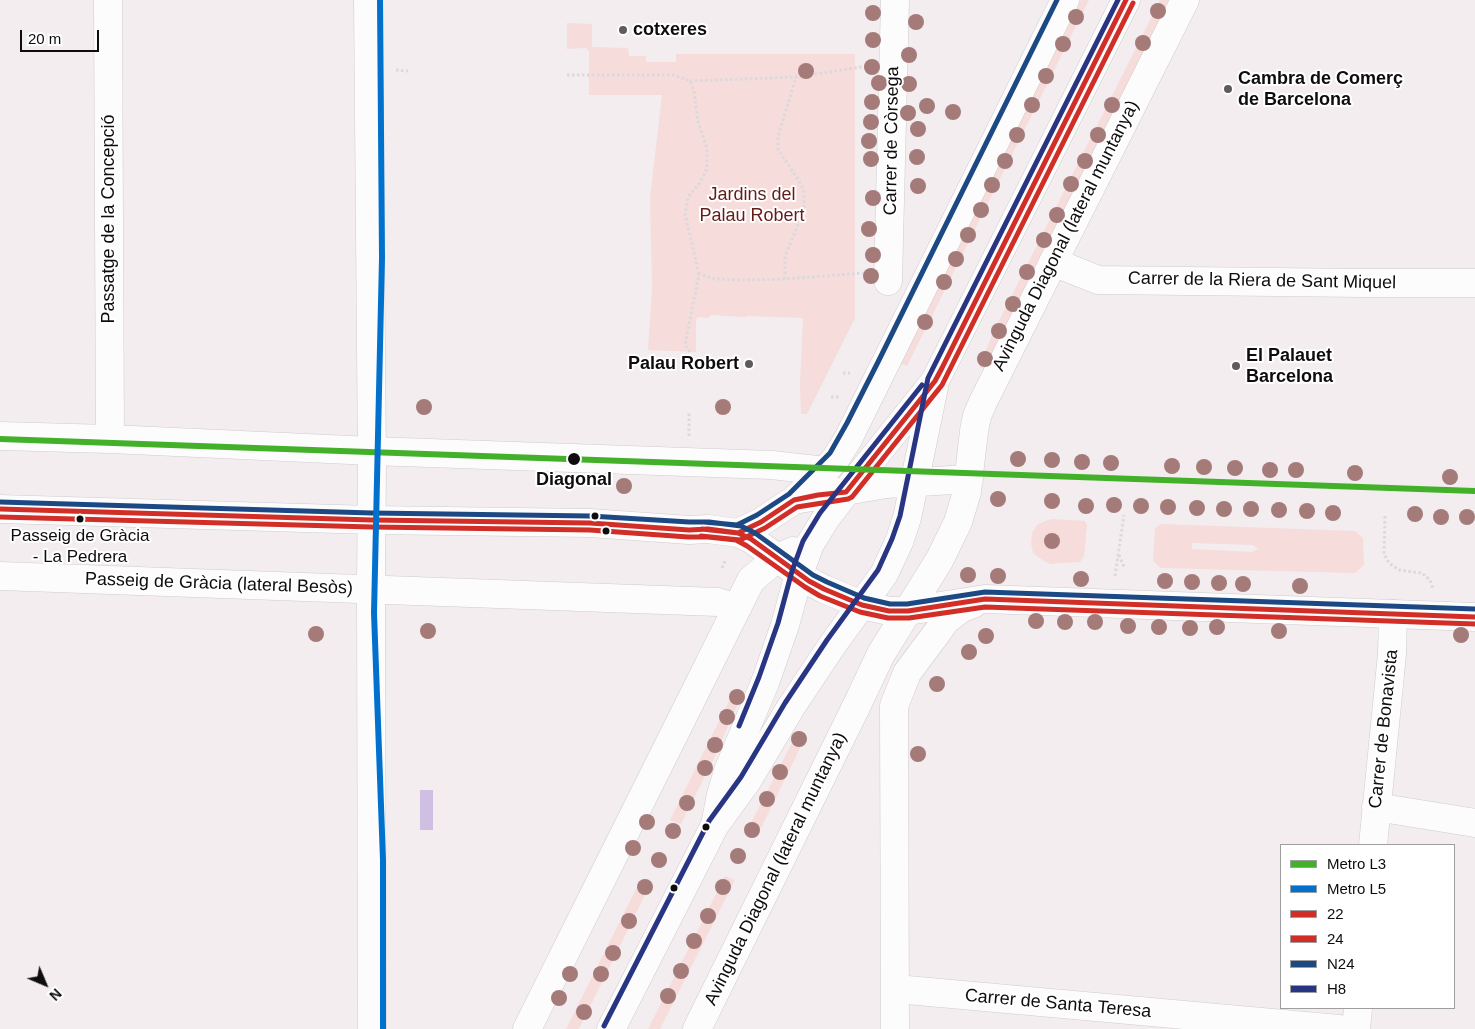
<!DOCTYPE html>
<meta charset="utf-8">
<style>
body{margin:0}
#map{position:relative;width:1475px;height:1029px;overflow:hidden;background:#f3edf0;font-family:Arial,sans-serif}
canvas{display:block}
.legend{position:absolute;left:1280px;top:844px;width:175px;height:165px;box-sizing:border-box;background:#fff;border:1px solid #9f9e9f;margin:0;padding:6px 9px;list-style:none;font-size:15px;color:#0f0c0e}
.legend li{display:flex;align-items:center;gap:10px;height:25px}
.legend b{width:25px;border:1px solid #9f9e9f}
.north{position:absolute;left:20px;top:959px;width:50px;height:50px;-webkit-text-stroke:4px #fff;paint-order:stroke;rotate:135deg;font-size:14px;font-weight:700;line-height:20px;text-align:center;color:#0f0c0e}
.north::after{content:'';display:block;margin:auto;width:18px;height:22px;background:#0f0c0e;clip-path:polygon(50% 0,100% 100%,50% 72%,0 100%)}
.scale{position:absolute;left:20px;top:30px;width:79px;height:22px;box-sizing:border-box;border:2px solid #0f0c0e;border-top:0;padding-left:6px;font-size:15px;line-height:18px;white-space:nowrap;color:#0f0c0e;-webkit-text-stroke:4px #fff;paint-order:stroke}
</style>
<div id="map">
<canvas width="1475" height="1029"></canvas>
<ul class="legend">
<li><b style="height:6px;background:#43b02a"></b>Metro L3</li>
<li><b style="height:6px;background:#0072ce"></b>Metro L5</li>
<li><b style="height:6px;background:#d02e26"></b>22</li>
<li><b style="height:6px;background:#d02e26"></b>24</li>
<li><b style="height:6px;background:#1c4883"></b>N24</li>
<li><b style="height:6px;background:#283583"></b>H8</li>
</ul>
<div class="north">N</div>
<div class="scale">20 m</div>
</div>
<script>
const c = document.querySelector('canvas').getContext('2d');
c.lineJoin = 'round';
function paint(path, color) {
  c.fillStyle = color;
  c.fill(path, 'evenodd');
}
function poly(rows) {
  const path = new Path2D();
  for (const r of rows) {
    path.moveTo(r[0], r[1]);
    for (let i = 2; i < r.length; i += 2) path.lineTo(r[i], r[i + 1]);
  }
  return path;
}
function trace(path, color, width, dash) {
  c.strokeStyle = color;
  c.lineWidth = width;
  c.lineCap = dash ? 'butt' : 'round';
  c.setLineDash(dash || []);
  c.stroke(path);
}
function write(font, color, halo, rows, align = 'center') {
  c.font = font + ' Arial,sans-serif';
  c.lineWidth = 4;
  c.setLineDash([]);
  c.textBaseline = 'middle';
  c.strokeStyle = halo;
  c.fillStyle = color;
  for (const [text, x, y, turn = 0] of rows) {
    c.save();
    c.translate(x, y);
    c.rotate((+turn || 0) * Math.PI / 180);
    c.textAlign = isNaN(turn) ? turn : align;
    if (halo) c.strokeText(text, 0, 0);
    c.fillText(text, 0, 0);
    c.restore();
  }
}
paint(poly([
 [1081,0,1089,0,907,366,899,363],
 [1160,0,1169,0,986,369,979,367,993,333],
 [567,23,592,24,592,47,628,48,629,56,646,56,646,62,676,62,676,54,855,54,855,318,807,414,801,414,800,382,803,318,747,316,746,317,710,315,709,318,698,317,696,320,696,352,648,350,652,289,650,198,662,95,589,95,589,51,586,48,567,49],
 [1052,519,1085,521,1087,525,1084,557,1080,562,1050,564,1041,559,1033,553,1031,543,1032,533,1037,525,1045,521],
 [1162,524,1355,531,1363,538,1364,565,1355,573,1161,568,1153,561,1155,528],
 [1192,543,1253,545,1258,549,1252,552,1192,549],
 [734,691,742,694,715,756,681,824,670,820],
 [798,731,806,736,761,828,751,823],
 [725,876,735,880,660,1029,648,1029],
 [640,881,650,885,579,1029,566,1029]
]), '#f6dcdb');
paint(poly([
 [420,790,433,790,433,830,420,830]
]), '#cfc0e3');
const street = poly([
 [108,0,110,439],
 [1053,262,1098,280,1362,283,1475,283],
 [888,281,895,0],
 [0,436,110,439,372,451,772,465,825,471],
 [0,576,718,602,737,608],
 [1376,807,1475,823],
 [1373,845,1392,654,1393,614],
 [896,989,1339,1029],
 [697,1029,855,709],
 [1356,1029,1358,1008]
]);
const secondary = poly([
 [368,0,372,463,371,589,372,1029],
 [794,500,825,471,836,458,848,439,1065,0],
 [0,509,372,520,590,523,689,530,708,529,738,533,751,539,809,581,824,589,862,605,889,611,908,611,985,599,1475,617],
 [738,533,761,522,794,500,886,484,969,479],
 [855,709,881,654,940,559,958,522,967,492,974,431,977,416,983,402,1185,0],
 [715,825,721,795,728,771,766,680,785,625,799,574,810,544,826,518,846,492,935,381,1126,0],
 [527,1029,751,580,777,558,793,551],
 [611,1029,715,825,747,781,791,707,833,644,884,574,899,542,907,518,934,387],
 [895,1029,894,706,907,673,939,630,945,621,962,608,973,604]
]);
trace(street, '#cfcbcd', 29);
trace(secondary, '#cfcbcd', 29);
trace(poly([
 [396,70,408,71],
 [567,75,674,75,690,81,694,91,698,121,707,148,707,169,699,184,688,197,685,214,699,274],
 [690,81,796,77,868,66],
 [785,279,785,256,804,210,804,192,801,184,778,149,778,137,796,77],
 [690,352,685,345,699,274,715,279,741,280,785,279,863,273],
 [843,373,850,373],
 [831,397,840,397],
 [689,436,689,411],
 [1385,516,1384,554,1389,563,1399,570,1422,573,1430,580,1433,589],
 [1119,555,1125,569],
 [722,568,726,559],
 [1115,576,1124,515]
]), '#dbd9db', 3, [2.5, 2.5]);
trace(street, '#fdfcfd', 28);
trace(secondary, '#fdfcfd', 28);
trace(poly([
 [0,509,372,520,590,523,689,530,708,529,738,533,751,539,809,581,824,589,862,605,889,611,908,611,985,599,1475,617],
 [702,529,738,533,761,522,794,500,818,495,846,492,920,400,935,381,942,368,1126,0]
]), '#d02e26', 5);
trace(poly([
 [0,517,372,527,590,530,688,537,708,537,736,540,747,546,805,587,820,596,860,612,888,618,909,618,985,607,1475,624],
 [701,536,740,540,765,528,797,507,848,499,852,497,942,385,1133,3]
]), '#d02e26', 5);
trace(poly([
 [0,502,372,513,590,516,689,522,709,522,741,526,755,533,813,575,827,582,864,598,890,604,907,604,985,592,1475,609],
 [704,522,737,525,757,515,789,494,830,453,847,423,878,362,1057,0]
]), '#1c4883', 5);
trace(poly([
 [739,726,759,677,778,623,792,571,803,541,820,513,922,385],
 [604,1026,709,821,741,777,785,703,827,640,878,570,892,539,900,516,928,378,1118,0]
]), '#283583', 5);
trace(poly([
 [0,439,1475,491]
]), '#43b02a', 6);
trace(poly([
 [380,0,382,258,374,613,383,860,383,1029]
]), '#0072ce', 6);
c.fillStyle = '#a47b78';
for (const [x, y] of [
 [1158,11],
 [873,13],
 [1076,17],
 [916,22],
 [873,40],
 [1143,43],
 [1063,44],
 [909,55],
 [872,67],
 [806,71],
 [1046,76],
 [879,83],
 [909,84],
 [872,102],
 [1032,105],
 [1112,105],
 [927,106],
 [953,112],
 [908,113],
 [871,122],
 [918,129],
 [1017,135],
 [1098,135],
 [869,141],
 [917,157],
 [871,159],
 [1005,161],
 [1085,161],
 [1071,184],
 [992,185],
 [918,186],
 [873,198],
 [981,210],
 [1057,215],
 [869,229],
 [968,235],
 [1044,240],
 [873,255],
 [956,259],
 [1027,272],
 [871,276],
 [944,282],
 [1013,304],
 [925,322],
 [999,331],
 [985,359],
 [424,407],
 [723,407],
 [1018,459],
 [1052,460],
 [1082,462],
 [1111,463],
 [1172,466],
 [1204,467],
 [1235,468],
 [1270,470],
 [1296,470],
 [1355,473],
 [1450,477],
 [624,486],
 [998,499],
 [1052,501],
 [1114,505],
 [1086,506],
 [1141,506],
 [1168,507],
 [1197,508],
 [1224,509],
 [1251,509],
 [1279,510],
 [1307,511],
 [1333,513],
 [1415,514],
 [1441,517],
 [1467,517],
 [1052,541],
 [968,575],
 [998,576],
 [1081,579],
 [1165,581],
 [1192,582],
 [1219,583],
 [1243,584],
 [1300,586],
 [1036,621],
 [1065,622],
 [1095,622],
 [1128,626],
 [1159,627],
 [1217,627],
 [1190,628],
 [428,631],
 [1279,631],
 [316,634],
 [1461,635],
 [986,636],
 [969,652],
 [937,684],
 [737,697],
 [727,717],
 [799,739],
 [715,745],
 [918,754],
 [705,768],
 [780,772],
 [767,799],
 [687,803],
 [647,822],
 [752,830],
 [673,831],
 [633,848],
 [738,856],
 [659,860],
 [645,887],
 [723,887],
 [708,916],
 [629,921],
 [694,941],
 [613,953],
 [681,971],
 [570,974],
 [601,974],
 [668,996],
 [559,998],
 [584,1012]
]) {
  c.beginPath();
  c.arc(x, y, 8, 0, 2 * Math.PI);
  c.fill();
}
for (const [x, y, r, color] of [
 [623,30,5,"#5f5b5d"],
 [1228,89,5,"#5f5b5d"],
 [749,364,5,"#5f5b5d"],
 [1236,366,5,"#5f5b5d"],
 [574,459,7,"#0f0c0e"],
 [595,516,4.5,"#0f0c0e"],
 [80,519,4.5,"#0f0c0e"],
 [606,531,4.5,"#0f0c0e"],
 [706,827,4.5,"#0f0c0e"],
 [674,888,4.5,"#0f0c0e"]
]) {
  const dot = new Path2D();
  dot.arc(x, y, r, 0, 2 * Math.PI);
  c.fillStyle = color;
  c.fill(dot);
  trace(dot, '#fff', 2);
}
write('17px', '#0f0c0e', '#fff', [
 ["Passeig de Gràcia",80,536],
 ["- La Pedrera",80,557]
]);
write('bold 18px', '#0f0c0e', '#fff', [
 ["cotxeres",633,30],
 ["Cambra de Comerç",1238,79],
 ["de Barcelona",1238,100],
 ["El Palauet",1246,356],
 ["Barcelona",1246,377],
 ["Palau Robert",739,364,"right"]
], 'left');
write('18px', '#0f0c0e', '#fff', [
 ["Carrer de Còrsega",892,141,-89],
 ["Passatge de la Concepció",109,219,-90],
 ["Avinguda Diagonal (lateral muntanya)",1066,236,-63],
 ["Carrer de la Riera de Sant Miquel",1262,281,1],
 ["Passeig de Gràcia (lateral Besòs)",219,584,2],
 ["Carrer de Bonavista",1384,729,-84],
 ["Avinguda Diagonal (lateral muntanya)",776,869,-64],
 ["Carrer de Santa Teresa",1058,1004,5]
]);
write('18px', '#631d16', '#fff', [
 ["Jardins del",752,195],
 ["Palau Robert",752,216]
]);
write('bold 18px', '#0f0c0e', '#fff', [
 ["Diagonal",574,480]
]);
</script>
